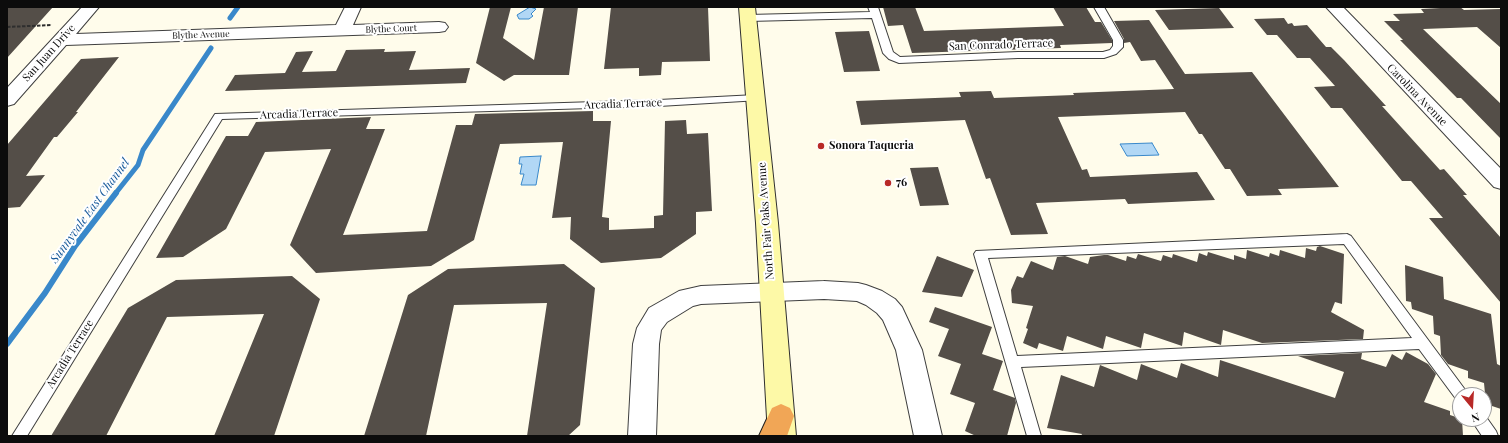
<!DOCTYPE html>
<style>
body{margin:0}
#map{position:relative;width:1508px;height:443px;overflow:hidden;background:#fffceb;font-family:"Playfair Display",serif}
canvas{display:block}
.frame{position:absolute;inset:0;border:8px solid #0c0c0c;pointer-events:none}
.north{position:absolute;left:1452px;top:387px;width:40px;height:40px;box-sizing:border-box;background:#fff;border:1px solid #9e9e9e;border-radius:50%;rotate:162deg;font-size:11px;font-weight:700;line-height:16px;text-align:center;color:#0c0c0c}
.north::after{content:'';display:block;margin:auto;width:14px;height:18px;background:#b82927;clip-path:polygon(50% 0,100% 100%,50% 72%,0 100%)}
</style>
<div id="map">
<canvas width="1508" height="443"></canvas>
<div class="frame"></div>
<div class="north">N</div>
</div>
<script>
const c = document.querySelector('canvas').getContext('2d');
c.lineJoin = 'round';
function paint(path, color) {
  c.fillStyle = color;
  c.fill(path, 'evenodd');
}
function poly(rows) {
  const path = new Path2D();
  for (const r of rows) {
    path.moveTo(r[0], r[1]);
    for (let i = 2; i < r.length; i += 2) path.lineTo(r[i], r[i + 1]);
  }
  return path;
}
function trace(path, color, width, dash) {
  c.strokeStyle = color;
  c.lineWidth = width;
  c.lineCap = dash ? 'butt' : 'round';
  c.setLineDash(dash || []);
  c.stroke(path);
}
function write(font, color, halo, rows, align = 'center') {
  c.font = font + ' "Playfair Display",serif';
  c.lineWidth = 4;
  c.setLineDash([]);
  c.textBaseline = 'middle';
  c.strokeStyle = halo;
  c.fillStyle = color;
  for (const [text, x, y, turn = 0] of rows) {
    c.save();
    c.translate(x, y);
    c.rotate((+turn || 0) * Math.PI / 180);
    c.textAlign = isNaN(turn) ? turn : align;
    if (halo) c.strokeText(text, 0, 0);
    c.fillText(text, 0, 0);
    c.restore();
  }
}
const water = poly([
 [530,7,536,9,531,14,533,16,529,19,519,19,517,15,530,7],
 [1152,143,1159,155,1127,156,1120,144,1152,143],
 [541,156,536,185,521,185,524,174,520,174,522,164,519,164,520,157,541,156]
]);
paint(water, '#b1d7f5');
trace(water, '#3988ca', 1);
trace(poly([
 [230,18,238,7],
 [115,194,138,165,143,150,211,48]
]), '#3988ca', 5);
trace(poly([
 [7,344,45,293,75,246,116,193]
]), '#3988ca', 6);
paint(poly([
 [53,7,7,58,7,8],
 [490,7,511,7,503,38,534,60,544,7,578,7,569,75,514,75,504,81,476,63],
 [611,7,708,7,710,61,662,62,661,75,639,76,639,68,604,69],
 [883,7,915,7,924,31,1064,26,1053,7,1086,7,1095,22,1101,22,1112,40,1112,43,1060,45,1061,48,912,53,903,25,888,26],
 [1460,7,1464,10,1501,9,1501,48,1477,27,1423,29,1501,104,1501,139,1461,98,1457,98,1400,40,1403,40,1384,21,1400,21,1393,14,1424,13,1421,9],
 [1219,8,1234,28,1169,30,1155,10],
 [1284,18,1288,24,1292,23,1294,26,1307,25,1326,47,1331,47,1344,60,1386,106,1382,106,1440,170,1444,169,1467,195,1463,195,1501,238,1501,303,1429,218,1443,218,1411,181,1402,181,1342,108,1331,108,1314,87,1335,86,1310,58,1297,58,1277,35,1267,35,1254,19],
 [1149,20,1185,74,1252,72,1339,187,1278,189,1282,195,1247,196,1230,169,1225,169,1202,134,1199,134,1185,112,1058,117,1082,170,1087,169,1090,177,1197,172,1215,200,1128,204,1125,199,1036,203,1048,234,1011,235,990,178,986,179,965,120,861,125,856,101,961,97,959,92,991,91,994,98,1074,95,1073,93,1174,89,1155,60,1141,61,1130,42,1124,43,1124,39,1114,21],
 [869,31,880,71,844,72,835,32],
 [385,49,384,52,416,51,409,70,470,68,466,83,225,91,235,75,285,73,296,52,313,51,302,72,336,71,346,50],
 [119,57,76,112,78,112,57,137,54,137,26,176,45,175,20,207,7,208,7,145,81,59],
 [593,111,593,121,611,121,602,217,609,218,609,230,654,228,654,216,663,215,665,121,686,120,687,134,708,133,712,211,696,212,696,234,661,258,601,263,570,239,571,217,552,218,563,142,500,144,474,240,431,266,316,273,290,245,331,149,265,152,226,229,183,257,156,258,226,136,248,136,256,122,371,117,366,129,385,129,343,235,427,231,456,125,472,125,475,114],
 [938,167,949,205,920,206,910,168],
 [1320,246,1344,254,1342,304,1335,302,1331,312,1364,330,1363,339,1262,343,1223,330,1221,345,1184,332,1182,346,1144,333,1141,348,1106,336,1103,349,1067,336,1063,351,1039,343,1037,349,1023,343,1028,329,1026,328,1033,306,1012,303,1011,290,1017,276,1023,278,1031,261,1053,270,1057,257,1065,256,1088,264,1090,257,1104,255,1108,255,1126,261,1127,256,1136,259,1138,254,1161,261,1163,255,1172,258,1173,254,1197,262,1199,253,1207,256,1208,252,1234,260,1234,255,1246,259,1247,250,1269,257,1270,253,1279,256,1280,250,1305,258,1306,248,1316,251,1317,247],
 [937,256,974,270,962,297,922,292],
 [564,264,595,288,580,425,568,436,527,436,547,303,454,305,426,436,364,436,408,295,448,269],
 [1405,265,1443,277,1444,299,1491,314,1497,364,1501,366,1501,409,1486,404,1484,383,1468,378,1468,371,1448,364,1441,355,1440,336,1434,334,1433,316,1412,309,1411,302,1406,301],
 [292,276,320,299,274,436,214,436,264,314,167,317,106,436,51,436,128,308,176,280],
 [935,307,992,327,982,354,1003,361,993,390,1015,398,1016,403,1007,436,976,436,965,431,975,403,950,394,961,364,938,356,949,329,929,322],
 [1406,352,1428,364,1436,374,1424,402,1450,411,1450,415,1462,419,1463,436,1081,436,1082,434,1047,428,1061,375,1094,387,1100,365,1137,380,1141,364,1177,378,1181,363,1218,377,1220,360,1335,398,1344,372,1298,356,1362,353,1361,359,1386,367,1392,354,1402,360]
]), '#544e48');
const service = poly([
 [868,7,878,7,893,52,900,57,1018,52,1103,52,1110,50,1113,46,1113,40,1094,7,1104,7,1123,40,1123,47,1116,54,1104,58,1018,58,899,63,889,59,883,53,872,18,748,21,743,18,748,15,870,12,868,7],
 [756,95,760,96,761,98,760,100,659,106,222,119,27,436,12,436,215,114,659,100,756,95],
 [1347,234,1351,236,1466,391,1468,395,1460,395,1460,401,1456,399,1419,349,1021,367,1041,436,1027,436,974,254,976,251,1347,234],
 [1344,244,1412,338,1017,356,988,258,1344,244],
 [1484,414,1496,431,1498,436,1482,436,1474,424,1472,419,1484,419,1484,414]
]);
const minor = poly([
 [82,7,99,7,76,34,336,25,345,7,361,7,353,25,439,22,445,23,448,27,445,31,439,32,66,45,14,104,7,106,7,88,82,7],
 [1326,7,1343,7,1501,169,1501,189,1494,187,1326,7]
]);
const tertiary = poly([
 [824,281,858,283,866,285,882,291,895,299,902,307,922,350,942,436,914,436,896,350,883,320,877,313,866,305,857,301,824,299,701,304,693,306,667,322,661,330,659,344,656,436,628,436,633,344,637,328,649,308,679,291,701,286,824,281]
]);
const secondary = poly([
 [739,7,755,7,778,223,796,436,768,436,756,223,739,7]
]);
const motorway = poly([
 [781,404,790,408,794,416,787,436,759,436,772,408,781,404]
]);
trace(service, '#3f3f3f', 2);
trace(minor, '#3f3f3f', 2);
trace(tertiary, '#3f3f3f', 2);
trace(secondary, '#2e2e2e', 2);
trace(motorway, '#1d1d1d', 2);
trace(poly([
 [7,27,52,25]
]), '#2e2e2e', 2, [3.5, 1.5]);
paint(service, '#fff');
paint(minor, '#fff');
paint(tertiary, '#fff');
paint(secondary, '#fdf9a7');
paint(motorway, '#f1a656');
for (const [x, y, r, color] of [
 [821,146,4,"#b82927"],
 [888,183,4,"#b82927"]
]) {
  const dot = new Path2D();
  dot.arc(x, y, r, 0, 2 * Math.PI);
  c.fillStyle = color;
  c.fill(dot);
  trace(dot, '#fff', 1.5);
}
write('9px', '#0c0c0c', '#fff', [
 ["Blythe Court",391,29,-2],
 ["Blythe Avenue",201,35,-2]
]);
write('11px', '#0c0c0c', '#fff', [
 ["San Conrado Terrace",1001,45,-2],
 ["San Juan Drive",49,53,-48],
 ["Carolina Avenue",1417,95,46],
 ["Arcadia Terrace",623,104,-2],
 ["Arcadia Terrace",299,114,-2],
 ["North Fair Oaks Avenue",766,221,-94],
 ["Arcadia Terrace",70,354,-58]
]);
write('bold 11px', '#0c0c0c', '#fff', [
 ["Sonora Taqueria",829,146],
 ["76",896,183]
], 'left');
write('italic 12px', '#185a9a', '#fff', [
 ["Sunnyvale East Channel",90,211,-54]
]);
</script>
